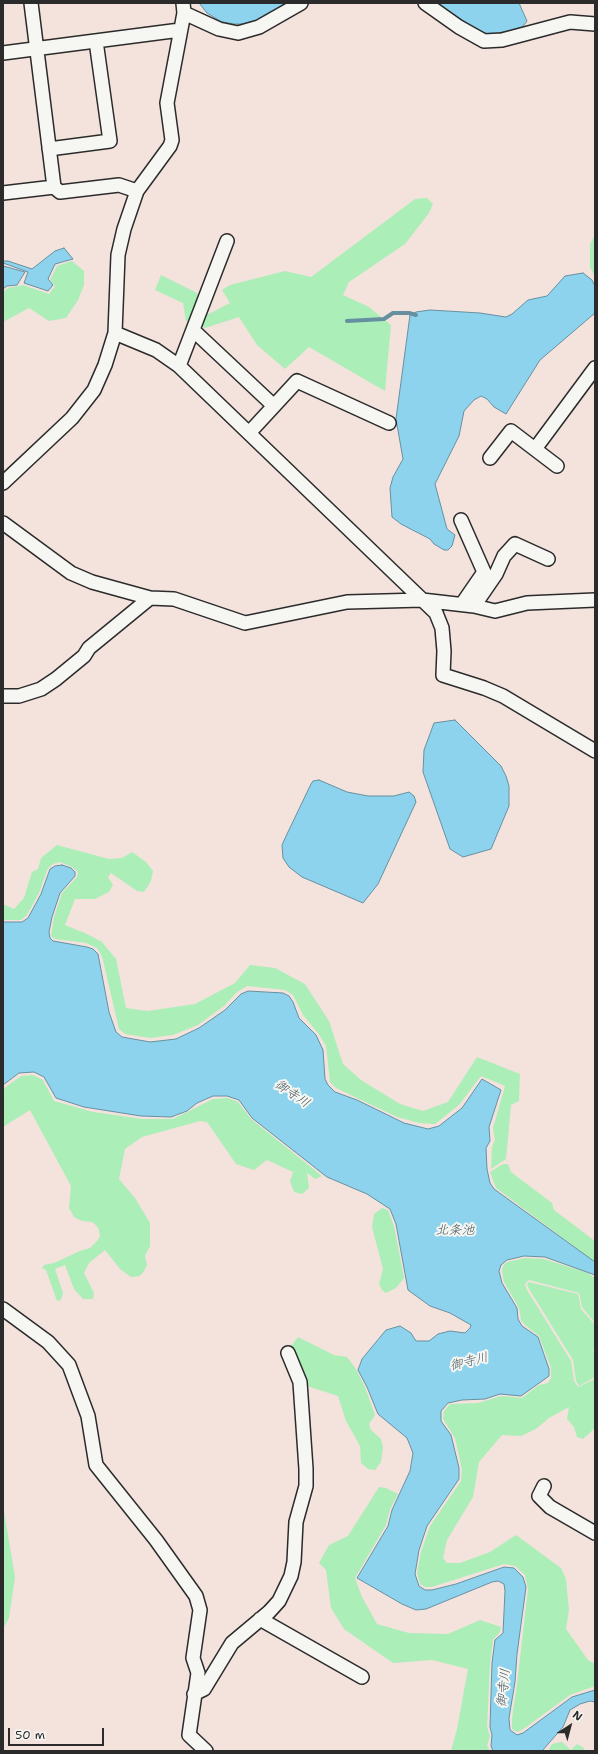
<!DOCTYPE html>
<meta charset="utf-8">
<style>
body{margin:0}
#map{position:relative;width:598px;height:1754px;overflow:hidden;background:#f4e2dd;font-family:"Shantell Sans",sans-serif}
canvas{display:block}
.frame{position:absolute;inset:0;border:4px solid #2b2b2b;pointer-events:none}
.north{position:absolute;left:550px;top:1706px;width:40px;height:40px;-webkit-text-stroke:3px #f6f6f2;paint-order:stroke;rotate:36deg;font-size:11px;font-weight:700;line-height:16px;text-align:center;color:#2b2b2b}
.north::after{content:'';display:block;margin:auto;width:14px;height:18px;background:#2b2b2b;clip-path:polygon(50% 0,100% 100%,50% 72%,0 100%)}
.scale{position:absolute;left:8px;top:1728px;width:96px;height:18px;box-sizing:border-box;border:2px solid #2b2b2b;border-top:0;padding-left:5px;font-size:12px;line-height:14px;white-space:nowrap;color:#2b2b2b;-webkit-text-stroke:3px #f6f6f2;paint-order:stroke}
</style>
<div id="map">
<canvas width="598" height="1754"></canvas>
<div class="frame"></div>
<div class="north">N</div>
<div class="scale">50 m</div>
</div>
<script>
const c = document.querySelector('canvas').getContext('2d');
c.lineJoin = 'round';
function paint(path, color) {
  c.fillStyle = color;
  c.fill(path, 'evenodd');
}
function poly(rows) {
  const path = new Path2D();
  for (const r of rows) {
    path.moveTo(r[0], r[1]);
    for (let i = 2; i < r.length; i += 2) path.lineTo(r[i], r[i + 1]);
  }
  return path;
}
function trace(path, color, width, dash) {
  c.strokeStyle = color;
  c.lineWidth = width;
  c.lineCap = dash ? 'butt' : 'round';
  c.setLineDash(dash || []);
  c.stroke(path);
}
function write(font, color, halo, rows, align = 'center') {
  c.font = font + ' "Shantell Sans","Klee One",sans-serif';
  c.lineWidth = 4;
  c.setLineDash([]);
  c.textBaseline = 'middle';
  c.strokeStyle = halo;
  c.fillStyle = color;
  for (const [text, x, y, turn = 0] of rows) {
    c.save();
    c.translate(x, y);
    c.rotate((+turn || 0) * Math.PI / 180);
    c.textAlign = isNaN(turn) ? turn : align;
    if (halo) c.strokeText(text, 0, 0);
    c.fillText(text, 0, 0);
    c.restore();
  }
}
paint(poly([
 [427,198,433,204,429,213,405,244,349,282,343,295,369,307,391,325,385,391,309,347,285,369,257,345,239,317,205,328,186,321,183,303,155,290,161,275,197,293,203,317,230,303,222,290,230,285,285,271,311,277,415,199],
 [595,235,595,277,590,267,590,244],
 [72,261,84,271,84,285,78,300,66,318,49,321,29,308,3,322,3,292,8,288,23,285,49,294,55,286,50,280,57,266],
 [57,845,109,859,122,858,132,852,146,862,153,871,151,881,144,892,137,891,111,873,108,877,113,885,109,892,95,899,75,899,65,925,87,934,102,942,116,959,126,1008,148,1011,195,1004,235,983,250,965,275,968,305,984,329,1021,343,1064,361,1080,400,1104,423,1111,448,1102,477,1057,520,1074,519,1101,511,1105,506,1159,491,1169,492,1147,495,1140,493,1128,505,1086,481,1076,459,1105,435,1124,419,1123,397,1117,336,1088,330,1082,326,1046,318,1033,303,1015,293,995,285,990,247,986,237,992,224,1006,198,1025,173,1035,150,1038,125,1034,119,1029,102,956,97,948,86,943,55,939,51,936,54,917,62,893,77,877,78,872,72,867,60,862,53,864,48,868,39,893,27,915,21,920,3,920,3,904,14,909,24,898,32,872,38,869,41,858],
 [33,1075,43,1080,54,1101,93,1112,143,1119,173,1119,213,1099,228,1098,238,1102,251,1119,322,1176,315,1179,307,1173,309,1188,302,1194,294,1192,290,1181,293,1172,267,1160,254,1170,236,1164,207,1122,200,1121,142,1137,125,1149,119,1179,135,1198,150,1223,150,1246,145,1256,147,1265,144,1271,140,1276,131,1277,120,1269,105,1250,89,1263,84,1273,94,1293,93,1299,83,1299,74,1289,65,1265,55,1269,63,1293,61,1300,57,1301,46,1270,42,1268,44,1265,54,1263,80,1251,90,1248,98,1240,100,1235,98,1227,92,1222,82,1221,74,1217,69,1208,71,1186,30,1110,3,1127,3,1089,21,1076],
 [503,1164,508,1164,511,1172,552,1203,554,1210,595,1241,595,1262,496,1188,490,1172],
 [382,1208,388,1210,394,1226,404,1278,396,1288,386,1293,382,1290,379,1284,383,1269,372,1227,374,1214],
 [525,1258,544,1259,588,1273,595,1278,595,1323,582,1307,579,1293,529,1280,525,1284,527,1290,571,1361,574,1381,578,1387,595,1379,595,1428,583,1439,577,1437,574,1427,567,1419,569,1407,549,1418,536,1429,521,1436,502,1435,479,1462,473,1497,447,1540,443,1558,447,1563,460,1563,490,1552,516,1535,561,1568,566,1579,569,1610,566,1629,588,1660,595,1664,595,1686,570,1695,522,1730,517,1732,512,1729,512,1718,517,1684,528,1589,525,1575,515,1566,504,1564,432,1587,425,1587,420,1584,417,1573,421,1552,430,1526,461,1481,462,1470,455,1438,443,1419,444,1411,450,1404,478,1403,501,1396,522,1398,539,1385,548,1383,551,1378,551,1368,539,1336,525,1325,521,1320,519,1308,504,1282,502,1271,503,1266,507,1262],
 [529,1282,578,1294,581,1309,595,1325,595,1346,593,1351,595,1352,595,1377,579,1386,576,1381,573,1360,529,1289,527,1284],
 [298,1337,334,1355,347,1357,356,1369,365,1387,375,1415,369,1424,371,1430,381,1439,383,1447,381,1462,375,1470,368,1469,361,1463,360,1446,346,1421,338,1396,307,1386,303,1370,291,1346],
 [379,1487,386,1488,398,1494,390,1509,386,1525,355,1578,362,1597,377,1624,409,1633,448,1634,480,1620,501,1627,500,1632,493,1640,490,1664,487,1727,490,1736,487,1746,490,1751,451,1751,457,1729,468,1669,432,1660,393,1663,344,1629,331,1608,326,1570,319,1563,329,1545,348,1536],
 [3,1505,15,1577,9,1618,3,1629],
 [562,1742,571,1750,577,1744,584,1748,584,1751,548,1751,552,1744]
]), '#aceeb7');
const water = poly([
 [199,3,287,3,252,24,234,24,222,22,207,13,199,3],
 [436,3,519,3,527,21,521,29,487,35,480,32,436,3],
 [64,248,73,259,55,264,48,279,53,285,48,291,24,283,28,272,3,263,3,261,8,261,32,269,55,251,64,248],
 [3,266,25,272,17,285,7,286,3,289,3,266],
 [583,273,592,280,595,286,595,313,540,360,506,414,494,407,487,399,481,396,474,400,464,411,459,436,435,484,447,529,455,535,452,546,448,550,444,550,434,544,430,539,401,524,392,517,390,488,393,477,403,459,396,419,410,315,416,312,430,310,480,313,506,317,512,314,528,300,547,296,565,276,583,273],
 [455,720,501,766,506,776,509,786,509,806,491,849,463,857,450,849,423,772,424,750,434,723,455,720],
 [319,780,347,792,368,796,394,796,409,792,414,796,416,802,378,884,363,903,302,877,289,867,283,858,282,845,287,834,311,784,313,781,319,780],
 [62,865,71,868,75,872,75,876,60,893,52,917,49,932,50,938,53,941,87,947,93,949,98,954,109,1012,116,1032,122,1037,150,1042,176,1039,199,1028,225,1010,241,994,248,991,283,993,289,996,293,1002,299,1018,316,1035,323,1050,325,1079,328,1085,335,1092,357,1100,404,1123,428,1129,439,1126,462,1108,482,1079,501,1090,489,1127,490,1141,486,1148,487,1169,490,1183,494,1189,595,1262,595,1275,545,1257,524,1256,507,1260,501,1265,499,1271,502,1283,517,1308,518,1319,522,1326,538,1337,549,1369,549,1376,521,1396,500,1394,485,1399,462,1400,448,1403,441,1411,441,1421,451,1435,459,1468,459,1479,427,1526,419,1550,415,1574,419,1586,425,1590,432,1590,456,1584,504,1567,514,1568,523,1577,526,1587,517,1654,515,1682,509,1718,510,1730,517,1735,523,1733,572,1697,595,1690,595,1702,590,1701,580,1704,570,1710,563,1727,542,1751,493,1751,491,1746,492,1735,490,1727,492,1663,495,1640,503,1633,505,1591,504,1584,498,1581,492,1582,426,1609,416,1610,402,1604,357,1578,388,1526,392,1510,410,1471,413,1453,407,1438,378,1414,367,1387,358,1370,362,1359,386,1330,400,1326,411,1333,416,1341,429,1341,438,1334,450,1331,465,1333,470,1328,471,1325,450,1313,430,1306,408,1290,396,1224,390,1209,367,1194,327,1177,252,1118,239,1100,227,1096,213,1096,197,1103,187,1111,171,1117,141,1116,84,1107,56,1098,44,1077,34,1072,19,1073,3,1085,3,922,22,922,28,918,41,894,50,869,55,866,62,865]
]);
paint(water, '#8dd3ee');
trace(water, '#6690a0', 1);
trace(poly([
 [347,321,384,319,393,313,409,313,416,315]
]), '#6690a0', 4);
const street = poly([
 [31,3,54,187],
 [183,3,184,13,167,103,172,140,170,146,137,191,124,229,118,255,115,333,156,350,179,366,436,613,442,628,444,651,443,675,484,688,503,696,595,751],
 [425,3,459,27,484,41,502,40,570,22,595,24],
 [184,13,219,29,238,33,259,27,301,3],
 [3,53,180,30],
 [49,149,110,141,96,41],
 [3,193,54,187,60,192,119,185,137,191],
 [193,330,274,406],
 [179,366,227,241],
 [249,433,297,381,389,423],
 [535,449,595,368],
 [490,458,511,431,557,466],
 [3,483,72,418,94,390,105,365,115,333],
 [461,520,484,572,462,604],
 [3,523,71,573,92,582,150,598],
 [474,606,496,574,504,556,515,544,548,559],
 [3,696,19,696,41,689,56,679,84,656,89,648,150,598,174,599,245,623,347,602,422,600,474,606,495,611,527,603,595,600],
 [3,1309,48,1342,69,1365,88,1416,96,1465,156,1540,196,1596,200,1610,193,1658,198,1673,189,1735,206,1751],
 [544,1486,539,1496,550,1507,595,1533],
 [260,1619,362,1677],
 [194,1694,204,1689,232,1643,269,1612,279,1601,291,1576,294,1562,296,1522,306,1486,306,1469,300,1382,288,1353]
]);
trace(street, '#2b2b2b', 16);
trace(street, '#f6f6f2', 13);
write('italic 13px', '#44555c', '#f6f6f2', [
 ["御寺川",292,1094,34],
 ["北条池",455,1231],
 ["御寺川",469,1362,-14],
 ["御寺川",504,1688,-84]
]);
</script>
